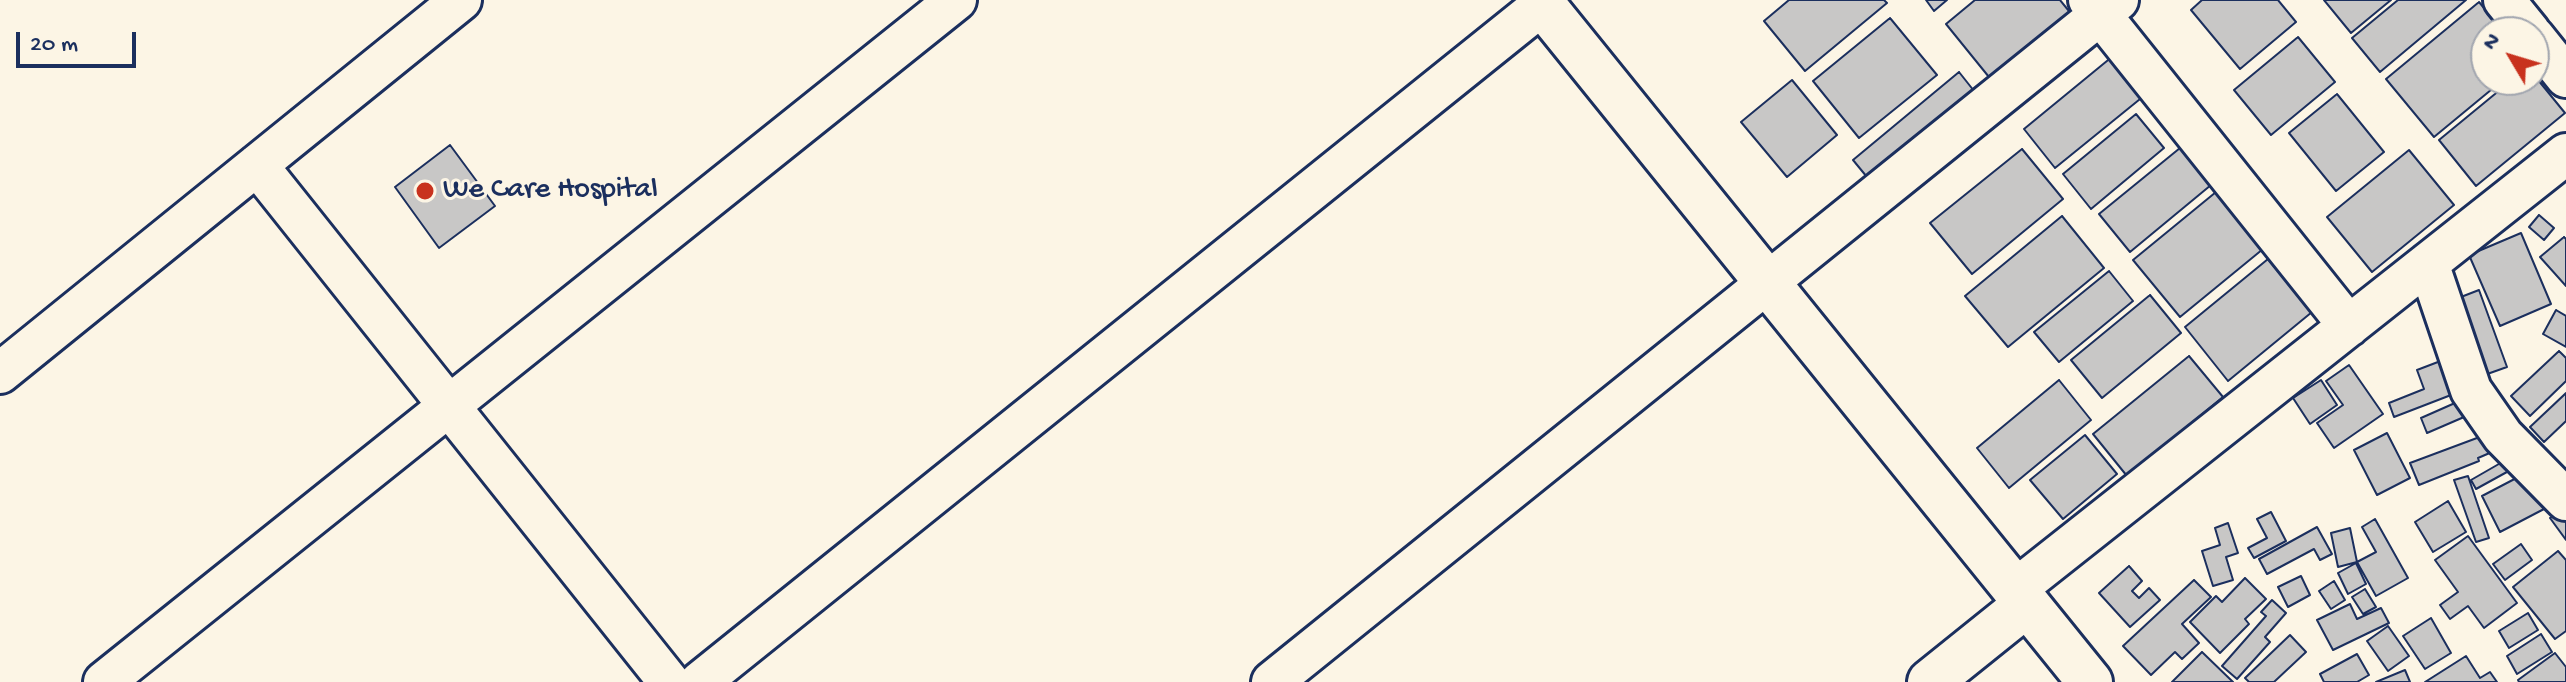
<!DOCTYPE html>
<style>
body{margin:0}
#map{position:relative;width:2566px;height:682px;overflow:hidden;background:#fcf5e5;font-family:"Gochi Hand",sans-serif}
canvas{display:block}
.north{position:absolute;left:2470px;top:16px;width:80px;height:80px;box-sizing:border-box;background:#fcf5e5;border:2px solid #a2a6af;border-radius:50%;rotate:308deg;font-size:22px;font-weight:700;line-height:32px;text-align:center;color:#1b2f5e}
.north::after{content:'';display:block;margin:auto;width:28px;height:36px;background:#c8321e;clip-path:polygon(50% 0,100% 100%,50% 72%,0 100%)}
.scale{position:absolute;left:16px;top:32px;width:120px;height:36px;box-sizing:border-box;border:4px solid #1b2f5e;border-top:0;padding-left:10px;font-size:24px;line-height:28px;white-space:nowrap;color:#1b2f5e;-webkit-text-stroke:6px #fcf5e5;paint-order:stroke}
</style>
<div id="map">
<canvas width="2566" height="682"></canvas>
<div class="north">N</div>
<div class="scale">20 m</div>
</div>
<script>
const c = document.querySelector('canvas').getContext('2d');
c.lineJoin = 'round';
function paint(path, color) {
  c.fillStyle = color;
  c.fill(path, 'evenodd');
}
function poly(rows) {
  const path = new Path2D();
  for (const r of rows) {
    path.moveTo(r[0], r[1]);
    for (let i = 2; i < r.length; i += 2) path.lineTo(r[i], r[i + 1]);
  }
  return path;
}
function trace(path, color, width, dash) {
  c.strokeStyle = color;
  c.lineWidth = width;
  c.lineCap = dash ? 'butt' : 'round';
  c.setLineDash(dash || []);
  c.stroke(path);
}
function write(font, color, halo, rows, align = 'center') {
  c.font = font + ' "Gochi Hand",sans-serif';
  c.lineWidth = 6;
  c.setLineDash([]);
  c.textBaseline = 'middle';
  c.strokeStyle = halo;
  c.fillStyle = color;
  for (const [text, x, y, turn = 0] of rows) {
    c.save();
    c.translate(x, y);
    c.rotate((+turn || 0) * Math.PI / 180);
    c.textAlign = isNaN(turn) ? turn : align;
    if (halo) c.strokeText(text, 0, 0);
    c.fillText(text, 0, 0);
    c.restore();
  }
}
const building = poly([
 [1789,0,1884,0,1887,3,1805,71,1764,21,1789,0],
 [1926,0,1947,0,1934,11,1926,0],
 [1975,0,2060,0,2073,16,1993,82,1946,24,1975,0],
 [2202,0,2278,0,2296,22,2240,69,2191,10,2202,0],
 [2324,0,2391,0,2351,33,2324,0],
 [2398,0,2466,0,2380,72,2352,38,2398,0],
 [2479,2,2504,32,2486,32,2486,80,2503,80,2434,137,2386,79,2479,2],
 [1890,18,1937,75,1859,138,1813,81,1890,18],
 [2298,37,2335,82,2271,135,2234,90,2298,37],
 [2113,56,2145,95,2055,168,2024,129,2113,56],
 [1959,72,1982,101,1876,188,1853,160,1959,72],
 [2534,75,2565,113,2476,186,2439,140,2512,80,2534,80,2534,75],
 [1792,80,1837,135,1787,177,1741,122,1792,80],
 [2337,94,2384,152,2336,191,2289,133,2337,94],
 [2136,114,2164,148,2091,209,2063,174,2136,114],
 [450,145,495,206,439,248,395,187,450,145],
 [2180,148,2211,185,2130,252,2099,214,2180,148],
 [2022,149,2063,199,1972,274,1930,223,2022,149],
 [2409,150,2454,205,2372,272,2327,217,2409,150],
 [2216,192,2263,249,2180,317,2133,260,2216,192],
 [2539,215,2554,228,2544,240,2529,227,2539,215],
 [2062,216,2104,268,2008,347,1965,296,2062,216],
 [2521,233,2551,304,2500,326,2469,255,2521,233],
 [2564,237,2566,239,2566,286,2540,257,2564,237],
 [2268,259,2312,312,2228,381,2185,327,2268,259],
 [2109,271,2133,301,2059,362,2034,332,2109,271],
 [2479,290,2507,367,2476,378,2448,302,2479,290],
 [2150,295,2181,333,2102,398,2071,360,2150,295],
 [2556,310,2566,316,2566,347,2543,334,2556,310],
 [2559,351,2566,358,2566,381,2530,416,2511,396,2559,351],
 [2189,356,2223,397,2127,476,2093,434,2189,356],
 [2451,357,2464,390,2394,417,2389,403,2424,389,2417,370,2451,357],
 [2349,365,2383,414,2334,448,2317,423,2343,405,2326,381,2349,365],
 [2059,380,2091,420,2009,488,1977,448,2059,380],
 [2321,380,2337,405,2310,424,2293,398,2321,380],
 [2566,393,2566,421,2544,442,2530,427,2566,393],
 [2464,399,2471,414,2427,433,2421,418,2464,399],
 [2387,433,2410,478,2377,495,2354,450,2387,433],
 [2085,435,2117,474,2063,519,2030,480,2085,435],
 [2485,435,2492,452,2478,458,2479,461,2419,485,2410,463,2485,435],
 [2511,457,2516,467,2476,489,2471,480,2511,457],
 [2526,473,2544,509,2500,532,2482,496,2526,473],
 [2468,476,2489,538,2476,542,2454,480,2468,476],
 [2448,501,2466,532,2433,552,2415,522,2448,501],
 [2562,510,2566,515,2566,540,2550,518,2562,510],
 [2271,512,2286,541,2254,558,2248,548,2267,538,2257,519,2271,512],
 [2375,519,2408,578,2376,596,2357,562,2376,552,2362,527,2375,519],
 [2228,523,2238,553,2226,557,2233,580,2213,586,2202,551,2220,545,2215,528,2228,523],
 [2317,527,2332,554,2320,560,2314,549,2267,574,2259,559,2317,527],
 [2350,528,2357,562,2338,567,2331,533,2350,528],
 [2468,536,2517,603,2484,628,2468,606,2450,619,2440,605,2458,592,2435,560,2468,536],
 [2521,544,2532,560,2505,580,2493,564,2521,544],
 [2558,551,2566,560,2566,631,2555,639,2513,587,2558,551],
 [2356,563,2366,584,2348,594,2338,573,2356,563],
 [2129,566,2142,581,2132,591,2139,598,2149,588,2160,600,2130,627,2099,593,2129,566],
 [2301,576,2310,595,2288,607,2278,587,2301,576],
 [2245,578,2266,599,2245,619,2249,624,2220,653,2190,622,2216,596,2222,602,2245,578],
 [2194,580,2211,597,2182,624,2199,643,2182,659,2175,652,2151,675,2123,646,2194,580],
 [2334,581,2345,600,2331,609,2319,591,2334,581],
 [2365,589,2376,607,2363,614,2352,597,2365,589],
 [2272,600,2286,613,2265,637,2270,642,2237,679,2222,666,2266,616,2261,612,2272,600],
 [2350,604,2357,619,2381,608,2389,623,2333,650,2317,620,2350,604],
 [2528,613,2538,630,2509,648,2499,631,2528,613],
 [2431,618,2451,653,2425,669,2403,636,2431,618],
 [2388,626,2409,656,2388,671,2367,641,2388,626],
 [2541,634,2552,652,2517,674,2507,656,2541,634],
 [2290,635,2306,652,2274,682,2249,682,2245,678,2290,635],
 [2202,652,2233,682,2172,682,2202,652],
 [2555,653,2566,667,2566,682,2519,682,2518,680,2555,653],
 [2357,654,2369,675,2357,682,2324,682,2320,674,2357,654],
 [2466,656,2480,678,2490,672,2497,682,2425,682,2466,656],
 [2405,670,2410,682,2376,682,2405,670]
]);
paint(building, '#c8c7c6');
trace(building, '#1b2f5e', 2);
const minor = poly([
 [2089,0,2349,326],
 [2504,0,2530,32],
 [2534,37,2566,77],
 [257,165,669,682],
 [2428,263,2471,390,2503,436,2566,500],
 [0,373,461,0],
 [2016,589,2566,154],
 [104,682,956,0],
 [700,682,1542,5],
 [1272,682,2118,0]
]);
const tertiary = poly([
 [1539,0,2090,682],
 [1930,682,2027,604]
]);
trace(minor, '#1b2f5e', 46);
trace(tertiary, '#1b2f5e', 50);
trace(minor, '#fcf5e5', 40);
trace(tertiary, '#fcf5e5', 44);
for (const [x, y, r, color] of [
 [425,191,10,"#c8321e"]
]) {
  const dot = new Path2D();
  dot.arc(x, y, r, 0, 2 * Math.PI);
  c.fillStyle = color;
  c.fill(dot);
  trace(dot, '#fcf5e5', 3);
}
write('30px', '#1b2f5e', '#fcf5e5', [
 ["We Care Hospital",443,191]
], 'left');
</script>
